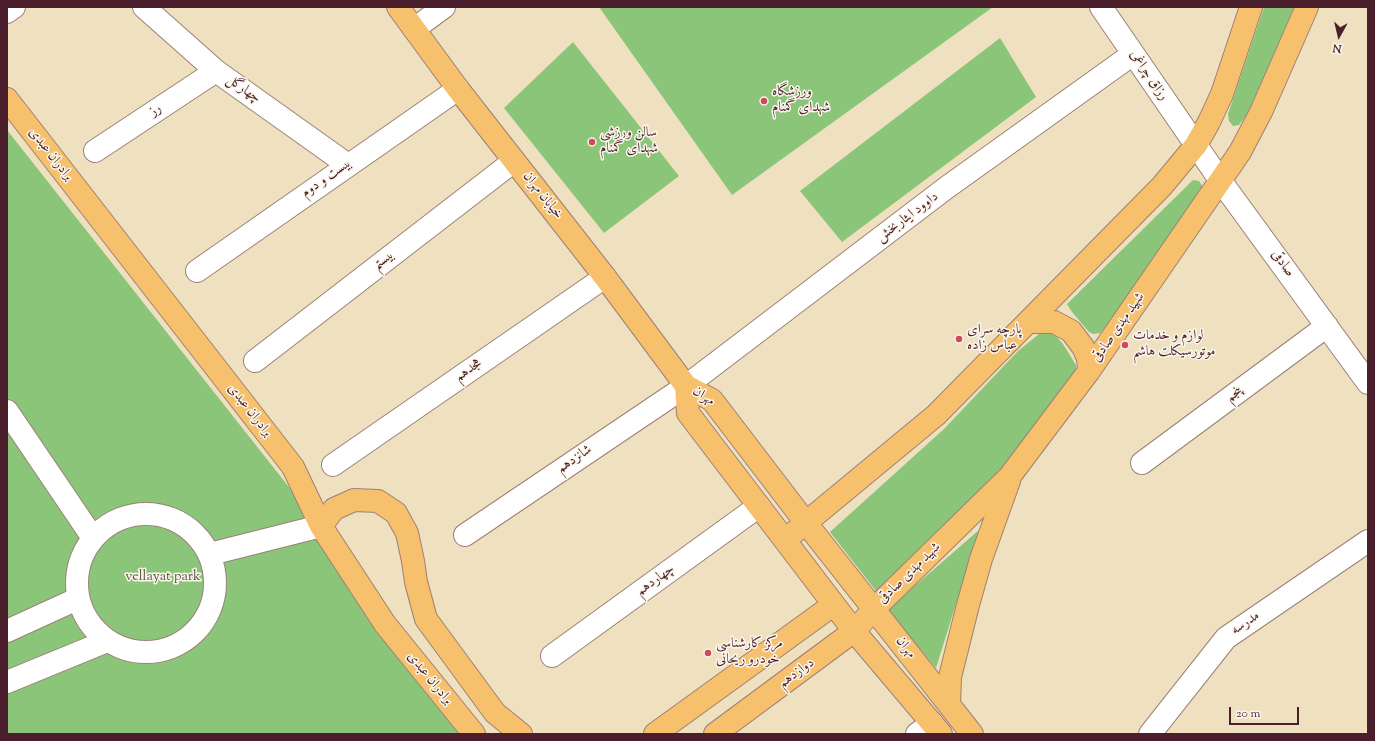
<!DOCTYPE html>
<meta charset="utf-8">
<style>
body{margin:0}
#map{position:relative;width:1375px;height:741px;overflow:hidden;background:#efe0c0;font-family:"Sorts Mill Goudy",serif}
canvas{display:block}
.frame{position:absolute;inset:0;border:8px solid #4a1f2b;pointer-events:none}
.north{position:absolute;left:1319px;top:16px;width:40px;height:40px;-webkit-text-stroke:3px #fbf7ec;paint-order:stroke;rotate:188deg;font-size:11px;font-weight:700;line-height:16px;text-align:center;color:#4a1f2b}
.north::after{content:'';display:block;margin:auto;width:14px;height:18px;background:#4a1f2b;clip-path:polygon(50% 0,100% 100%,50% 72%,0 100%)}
.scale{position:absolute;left:1229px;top:707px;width:70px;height:18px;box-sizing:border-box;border:2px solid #4a1f2b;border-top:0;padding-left:5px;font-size:12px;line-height:14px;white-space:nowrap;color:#4a1f2b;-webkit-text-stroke:3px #fbf7ec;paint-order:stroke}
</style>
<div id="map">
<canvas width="1375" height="741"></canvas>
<div class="frame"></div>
<div class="north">N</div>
<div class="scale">20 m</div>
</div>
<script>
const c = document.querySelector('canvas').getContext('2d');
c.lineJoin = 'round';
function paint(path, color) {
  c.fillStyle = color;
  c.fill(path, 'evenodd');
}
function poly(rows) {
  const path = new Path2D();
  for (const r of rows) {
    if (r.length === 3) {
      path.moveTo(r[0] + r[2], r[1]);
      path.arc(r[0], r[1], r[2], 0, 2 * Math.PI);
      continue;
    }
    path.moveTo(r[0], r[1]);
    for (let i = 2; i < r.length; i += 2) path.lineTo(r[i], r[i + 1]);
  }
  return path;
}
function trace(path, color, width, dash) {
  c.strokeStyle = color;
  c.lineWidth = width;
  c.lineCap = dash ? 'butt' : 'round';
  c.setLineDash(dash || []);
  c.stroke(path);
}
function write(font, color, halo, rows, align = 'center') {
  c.font = font + ' "Sorts Mill Goudy",Amiri,serif';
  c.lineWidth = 3;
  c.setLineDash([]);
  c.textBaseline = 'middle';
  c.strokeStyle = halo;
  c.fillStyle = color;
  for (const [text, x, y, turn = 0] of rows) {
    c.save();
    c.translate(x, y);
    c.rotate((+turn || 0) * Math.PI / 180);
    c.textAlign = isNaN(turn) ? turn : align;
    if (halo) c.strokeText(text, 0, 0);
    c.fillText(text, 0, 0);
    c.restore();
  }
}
paint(poly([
 [599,7,993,7,732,195],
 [1264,7,1294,7,1262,82,1246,116,1239,125,1233,126,1229,121,1228,114],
 [1000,38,1036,97,842,242,800,191],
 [573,42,679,176,604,233,504,108],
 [7,130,476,724,484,734,7,734],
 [1193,180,1199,181,1203,187,1196,197,1105,328,1100,333,1093,334,1089,332,1072,312,1067,304],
 [1047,332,1056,336,1063,344,1076,365,1076,370,1006,464,876,591,830,532,944,429,1018,351,1039,334],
 [979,530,936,668,887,610]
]), '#8bc57a');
const minor = poly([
 [144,7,216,71,348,165],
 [1101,7,1220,180,1368,383],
 [7,12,14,7],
 [414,29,444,7],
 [95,151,216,71],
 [197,271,458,89],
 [255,361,514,161],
 [7,411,93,538],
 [1142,463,1327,326],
 [333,465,605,277],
 [146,583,69],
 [465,535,686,386,946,188,1133,54],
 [210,554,321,526],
 [7,631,77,599],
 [552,656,759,506],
 [7,682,107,641],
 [917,734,932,723],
 [1150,734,1226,638,1368,541]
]);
const major = poly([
 [398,7,458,89,605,277,686,386,712,400,806,523,972,734],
 [7,99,293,467,321,526,385,624,474,734],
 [1028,322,1054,322,1071,331,1083,347,1088,358,1089,371],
 [686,386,688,413,854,631,941,734],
 [321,526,334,509,354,500,378,501,396,513,407,533,413,561,416,582,426,619,495,713,521,734],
 [785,540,936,415,1162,186,1196,145,1209,122,1222,94,1251,7],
 [949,705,950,677,968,605,981,559,1009,481],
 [655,734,833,605],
 [715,734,854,631,874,609,1010,476,1089,371,1240,152,1261,112,1307,7]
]);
trace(minor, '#9c8076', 24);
trace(major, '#9c8076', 24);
trace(minor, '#fff', 22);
trace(major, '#f7c06c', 22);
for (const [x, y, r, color] of [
 [764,101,4,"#d1495b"],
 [592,142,4,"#d1495b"],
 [959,339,4,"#d1495b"],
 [1125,345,4,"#d1495b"],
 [708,653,4,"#d1495b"]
]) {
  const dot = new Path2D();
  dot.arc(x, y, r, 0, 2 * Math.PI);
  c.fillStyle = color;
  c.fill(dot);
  trace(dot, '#fbf7ec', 1.5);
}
write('14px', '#4a1f2b', '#fbf7ec', [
 ["رزاق چراغی",1148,76,56],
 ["چهارگل",243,90,35],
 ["رز",156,111,-34],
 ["برادران عبدی",50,155,52],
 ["بیست و دوم",327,179,-35],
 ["خیابان مهران",542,196,52],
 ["داوود ایثاربخش",908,218,-37],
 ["بیستم",384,261,-38],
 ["صادقی",1282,264,54],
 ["شهید مهدی صادقی",1119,328,-55],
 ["هجدهم",469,371,-35],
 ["پنجم",1235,395,-37],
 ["مهران",703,397,34],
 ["برادران عبدی",249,411,52],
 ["شانزدهم",575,460,-34],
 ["شهید مهدی صادقی",910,574,-44],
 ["چهاردهم",656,581,-36],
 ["مدرسه",1246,624,-34],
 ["مهران",905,648,52],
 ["دوازدهم",797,674,-36],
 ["برادران عبدی",429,679,51]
]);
write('14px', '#4a1f2b', '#fbf7ec', [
 ["ورزشگاه",772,93],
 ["شهدای گمنام",772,109],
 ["سالن ورزشی",600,134],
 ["شهدای گمنام",600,150],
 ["پارچه سرای",967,331],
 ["عباس زاده",967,347],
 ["لوازم و خدمات",1133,337],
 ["موتورسیکلت هاشم",1133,353],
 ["مرکز کارشناسی",716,645],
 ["خودرو ریحانی",716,661]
], 'left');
write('14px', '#5e5143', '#fbf7ec', [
 ["vellayat park",163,578]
]);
</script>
